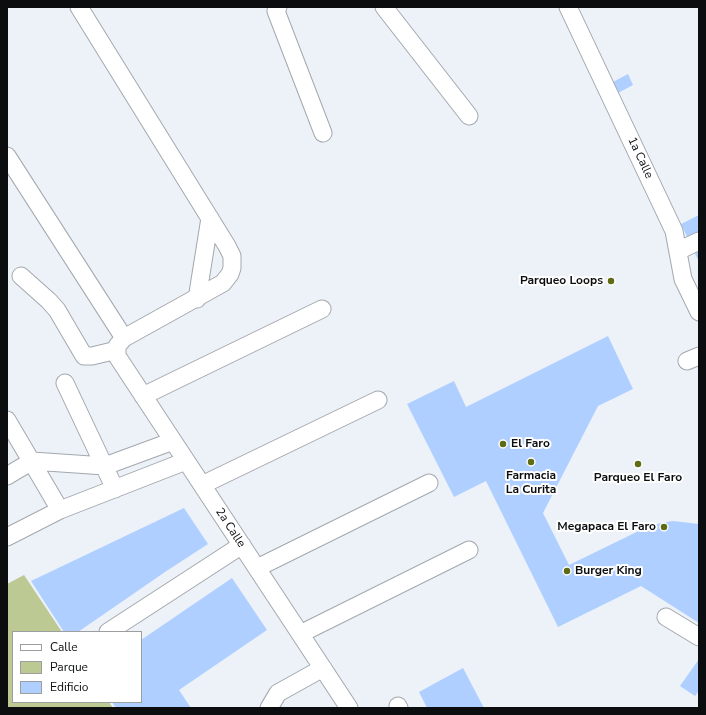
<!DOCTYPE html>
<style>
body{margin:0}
#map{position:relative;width:706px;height:715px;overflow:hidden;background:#edf2f8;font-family:"Nunito Sans",sans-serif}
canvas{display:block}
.frame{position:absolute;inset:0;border:8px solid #0b0d0f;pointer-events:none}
.legend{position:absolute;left:12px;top:631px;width:130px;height:72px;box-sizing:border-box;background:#fff;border:1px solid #9d9e9f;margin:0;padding:5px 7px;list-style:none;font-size:12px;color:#0b0d0f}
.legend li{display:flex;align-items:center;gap:8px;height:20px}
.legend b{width:20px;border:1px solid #9d9e9f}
</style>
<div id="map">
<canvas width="706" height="715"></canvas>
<div class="frame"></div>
<ul class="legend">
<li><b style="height:5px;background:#fff"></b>Calle</li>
<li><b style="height:11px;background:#bcc993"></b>Parque</li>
<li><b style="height:11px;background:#aecfff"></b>Edificio</li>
</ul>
</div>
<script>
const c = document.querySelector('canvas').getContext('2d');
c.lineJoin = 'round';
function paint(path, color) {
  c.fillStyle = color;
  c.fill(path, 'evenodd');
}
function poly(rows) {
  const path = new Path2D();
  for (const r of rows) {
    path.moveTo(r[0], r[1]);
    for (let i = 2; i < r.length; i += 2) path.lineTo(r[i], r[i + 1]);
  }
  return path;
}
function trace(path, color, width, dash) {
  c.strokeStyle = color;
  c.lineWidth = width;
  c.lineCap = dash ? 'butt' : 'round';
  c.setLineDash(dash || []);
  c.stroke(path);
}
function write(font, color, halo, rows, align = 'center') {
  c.font = font + ' "Nunito Sans",sans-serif';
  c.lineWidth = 4;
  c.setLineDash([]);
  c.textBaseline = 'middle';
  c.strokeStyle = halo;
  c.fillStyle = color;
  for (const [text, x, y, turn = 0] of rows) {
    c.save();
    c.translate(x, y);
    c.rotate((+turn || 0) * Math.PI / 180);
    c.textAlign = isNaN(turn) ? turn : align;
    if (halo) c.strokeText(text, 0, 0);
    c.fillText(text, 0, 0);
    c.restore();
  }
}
paint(poly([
 [24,575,62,632,13,632,13,702,109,702,113,708,7,708,7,584]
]), '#bcc993');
paint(poly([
 [628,74,633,85,616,94,611,83],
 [699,215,699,262,681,224],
 [608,336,633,389,598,406,543,513,569,565,651,525,673,521,699,524,699,623,641,586,558,627,486,481,454,497,407,404,454,381,466,407],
 [184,508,208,544,165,572,78,632,64,632,31,581],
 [232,578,267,630,179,690,191,708,116,708,112,702,141,702,141,640],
 [699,659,699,691,695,696,680,686],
 [463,668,484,708,427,708,419,692]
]), '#aecfff');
const minor = poly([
 [79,7,227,246,232,256,232,268,230,274,223,283,124,338,117,346,117,356,349,708],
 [278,7,276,11,323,133],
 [384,7,469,116],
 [568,7,674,231,683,279,699,312],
 [7,156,124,338],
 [678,251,699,241],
 [21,276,49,301,57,310,84,356,92,356,117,350],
 [197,299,210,218],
 [687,361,699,356],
 [65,383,115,489],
 [143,396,322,309],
 [7,420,60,510],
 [7,476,32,461,105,466,173,441],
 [202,485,378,400],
 [7,537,60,510,186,461],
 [257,568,429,483],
 [666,617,699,637],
 [108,632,242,545],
 [300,634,469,550],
 [398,706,399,708],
 [269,708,278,693,323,668]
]);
trace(minor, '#a3a8ae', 19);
trace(minor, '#fff', 17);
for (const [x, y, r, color] of [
 [611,281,4,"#5d6c15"],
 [503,444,4,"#5d6c15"],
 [531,462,4,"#5d6c15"],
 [638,464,4,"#5d6c15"],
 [664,527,4,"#5d6c15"],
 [567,571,4,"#5d6c15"]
]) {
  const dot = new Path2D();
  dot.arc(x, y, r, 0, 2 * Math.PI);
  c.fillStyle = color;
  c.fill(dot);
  trace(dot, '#fff', 1.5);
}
write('12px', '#0b0d0f', '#fff', [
 ["1a Calle",640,158,65],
 ["2a Calle",230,528,57]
]);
write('bold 12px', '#0b0d0f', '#fff', [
 ["Parqueo Loops",603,281],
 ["El Faro",511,444,"left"],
 ["Farmacia",531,476,"center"],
 ["La Curita",531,490,"center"],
 ["Parqueo El Faro",638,478,"center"],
 ["Megapaca El Faro",656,527],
 ["Burger King",575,571,"left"]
], 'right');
</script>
